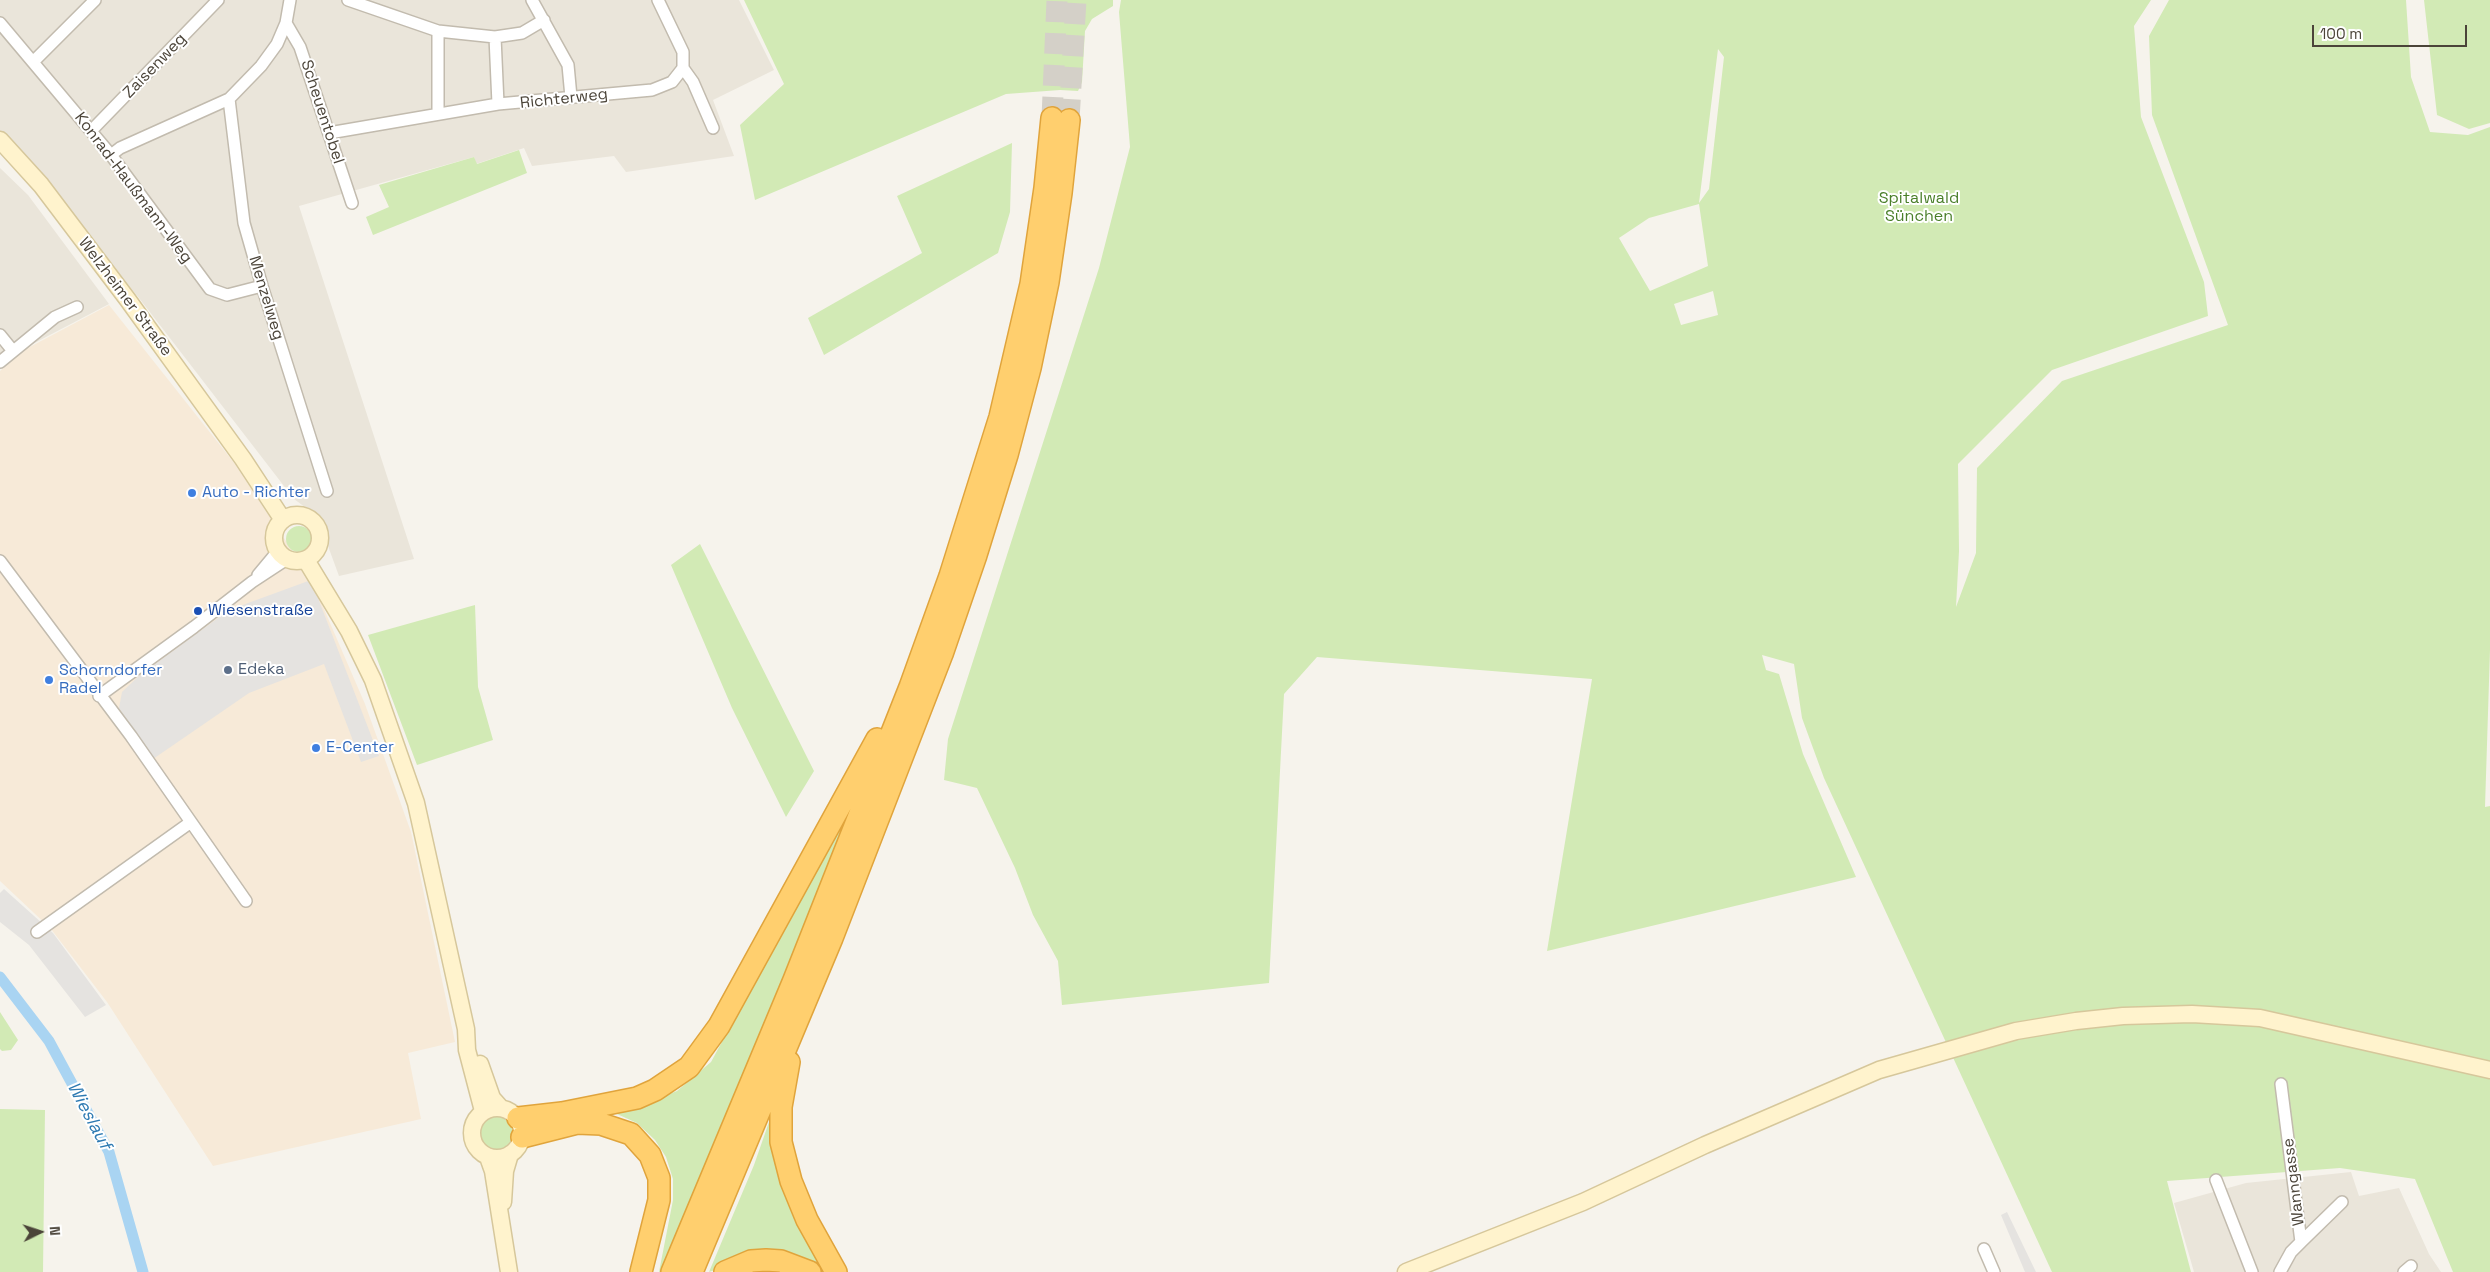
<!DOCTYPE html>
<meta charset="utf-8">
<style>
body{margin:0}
#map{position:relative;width:2490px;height:1272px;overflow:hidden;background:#f6f3ec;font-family:"Space Grotesk",sans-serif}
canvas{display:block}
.north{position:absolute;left:15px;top:1207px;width:50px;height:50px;-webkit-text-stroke:4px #fff;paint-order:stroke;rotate:86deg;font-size:14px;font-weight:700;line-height:20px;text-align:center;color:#4b4439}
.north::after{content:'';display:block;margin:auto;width:18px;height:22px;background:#4b4439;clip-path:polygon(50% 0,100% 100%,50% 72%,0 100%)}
.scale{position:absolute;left:2312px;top:25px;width:155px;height:22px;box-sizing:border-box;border:2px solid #4b4439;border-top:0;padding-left:6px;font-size:15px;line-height:18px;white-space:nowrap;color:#4b4439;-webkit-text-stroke:4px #fff;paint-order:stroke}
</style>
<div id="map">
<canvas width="2490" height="1272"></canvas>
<div class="north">N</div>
<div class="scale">100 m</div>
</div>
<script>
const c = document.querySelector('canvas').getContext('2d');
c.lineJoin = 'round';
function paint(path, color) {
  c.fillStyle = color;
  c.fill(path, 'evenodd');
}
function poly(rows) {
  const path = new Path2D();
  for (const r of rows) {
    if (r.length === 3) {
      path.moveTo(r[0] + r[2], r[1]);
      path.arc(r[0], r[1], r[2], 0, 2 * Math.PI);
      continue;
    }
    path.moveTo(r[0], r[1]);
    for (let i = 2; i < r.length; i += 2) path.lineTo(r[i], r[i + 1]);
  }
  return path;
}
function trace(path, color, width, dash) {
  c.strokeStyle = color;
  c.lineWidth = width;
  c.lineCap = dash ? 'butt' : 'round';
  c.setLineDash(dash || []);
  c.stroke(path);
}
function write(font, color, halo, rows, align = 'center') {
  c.font = font + ' "Space Grotesk",sans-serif';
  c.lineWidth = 4;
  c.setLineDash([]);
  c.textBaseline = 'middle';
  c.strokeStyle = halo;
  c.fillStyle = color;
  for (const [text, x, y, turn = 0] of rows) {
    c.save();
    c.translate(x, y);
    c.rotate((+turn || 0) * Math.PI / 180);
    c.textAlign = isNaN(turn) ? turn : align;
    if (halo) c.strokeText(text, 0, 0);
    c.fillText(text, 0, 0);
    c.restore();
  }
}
paint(poly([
 [0,0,739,0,774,70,713,100,734,156,626,172,614,156,532,166,524,148,476,164,474,157,299,206,414,559,339,576,317,516,294,499,139,298,0,133],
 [0,168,28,195,109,304,25,348,0,369],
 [2351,1172,2359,1196,2399,1188,2429,1254,2441,1272,2194,1272,2174,1203,2246,1183]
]), '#eae5da');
paint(poly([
 [109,305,235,464,311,579,365,704,411,832,455,1042,408,1053,421,1119,213,1166,107,1002,51,929,0,881,0,371,26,349]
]), '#f7ead8');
paint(poly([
 [744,0,1113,0,1113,6,1092,19,1085,31,1082,82,1078,91,1060,90,1006,94,755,200,740,125,784,84],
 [1121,0,2151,0,2134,26,2141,117,2204,282,2208,316,2052,370,1958,464,1959,551,1956,607,1976,553,1977,468,2062,381,2228,325,2152,115,2149,36,2169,0,2406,0,2411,77,2430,132,2468,135,2490,127,2490,650,2485,807,2490,806,2490,1272,2453,1272,2415,1179,2340,1168,2167,1181,2191,1272,2052,1272,1824,778,1802,718,1794,664,1762,655,1766,670,1779,674,1803,754,1856,877,1547,951,1592,679,1317,657,1284,694,1269,983,1062,1005,1058,961,1033,915,1015,868,977,788,944,780,948,739,1099,268,1130,147,1119,12],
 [1718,49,1724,57,1709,189,1699,203],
 [1699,204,1708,266,1650,291,1619,238,1649,218],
 [1713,291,1718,315,1681,325,1674,304],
 [2424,0,2490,0,2490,123,2469,129,2437,115],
 [1012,143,1010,212,998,253,824,355,808,318,922,253,897,196],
 [519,150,527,173,373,235,366,217,389,207,379,185,474,157,477,164],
 [299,539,13],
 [700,544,814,771,786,817,732,708,671,565],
 [475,605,478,687,493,740,417,765,368,635],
 [863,782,662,1272,659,1272,673,1200,673,1179,666,1157,655,1140,637,1123,617,1114,677,1091,711,1062],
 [0,1012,18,1040,11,1050,2,1051,0,1049],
 [776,1102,824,1272,721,1268,709,1272,754,1165],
 [0,1109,45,1110,43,1272,0,1272],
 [496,1132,20]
]), '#d2eab5');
paint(poly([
 [311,580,379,756,361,762,324,664,249,693,153,759,119,708,122,692,139,676,229,610],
 [4,889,53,933,106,1005,85,1017,29,945,0,922,0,893],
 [2007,1212,2036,1272,2025,1272,2001,1215]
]), '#e5e3e0');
trace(poly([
 [0,977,49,1041,109,1152,143,1272]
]), '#a9d4f2', 11);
trace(poly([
 [1052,118,1057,0],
 [1069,120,1076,0]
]), '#d4d0c8', 21, [21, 11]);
const street = poly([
 [348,0,438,31,495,37,522,33,544,20],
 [532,0,568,65,571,97],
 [658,0,683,52,683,68,693,82,713,128],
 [0,23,111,155,210,289,227,295,262,286],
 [286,23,300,47,352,203],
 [495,37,498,104],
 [33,62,95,0],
 [229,99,244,223,262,286,327,491],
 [438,113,438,31],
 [91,131,218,0],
 [329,133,498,104,652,90,672,82,683,68],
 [111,155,120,148,229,99,261,66,277,44,286,23,290,0],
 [0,335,13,351],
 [0,362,55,317,77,307],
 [0,561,131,736,246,901],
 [258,575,278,551],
 [99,696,194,627,252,582,287,559],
 [37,932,191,822],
 [2216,1180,2252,1272],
 [2301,1242,2342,1202],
 [1984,1249,1994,1272],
 [2280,1272,2291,1252,2301,1242,2281,1084],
 [2404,1272,2411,1266]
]);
const secondary = poly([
 [0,140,41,185,128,300,243,459,283,520],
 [297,538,23],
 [306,560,349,631,373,680,416,803,466,1029,467,1050,483,1111],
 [480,1064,492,1098,500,1107],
 [497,1133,25],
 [488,1157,493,1171,509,1272],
 [503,1202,505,1171,510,1154],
 [1406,1272,1583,1202,1705,1145,1879,1070,2016,1031,2076,1021,2123,1016,2192,1014,2260,1018,2490,1070]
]);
const highway = poly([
 [789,1062,781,1107,781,1142,791,1181,807,1220,836,1272],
 [518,1118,562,1113,637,1098,655,1090,689,1067,719,1026,877,739],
 [522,1137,577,1123,601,1124,631,1134,650,1155,659,1178,659,1200,641,1272],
 [672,1272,794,980,910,687,950,576,1000,417,1031,284,1045,188,1052,118],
 [692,1272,832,938,942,654,976,555,1007,455,1030,368,1048,282,1061,193,1069,120],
 [725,1272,751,1261,766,1260,781,1261,810,1272]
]);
trace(street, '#c2bbae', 14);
trace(secondary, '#d6c79b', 19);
trace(highway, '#e0a43c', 24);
trace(street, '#fff', 11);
trace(secondary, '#fff3cd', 16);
trace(highway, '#ffcf6e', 21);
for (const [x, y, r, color] of [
 [192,493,5,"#3f7fe0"],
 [198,611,5,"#1a4fb4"],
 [228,670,5,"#5c6f8a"],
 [49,680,5,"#3f7fe0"],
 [316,748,5,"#3f7fe0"]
]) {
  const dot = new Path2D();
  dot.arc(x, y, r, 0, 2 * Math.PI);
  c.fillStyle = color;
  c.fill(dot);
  trace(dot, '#fff', 2);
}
write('16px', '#4b4439', '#fff', [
 ["Zaisenweg",155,66,-46],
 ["Richterweg",564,99,-6],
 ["Scheuentobel",322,112,72],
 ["Konrad-Haußmann-Weg",133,188,53],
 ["Welzheimer Straße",125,297,53],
 ["Menzelweg",266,298,73],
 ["Wanngasse",2294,1182,-97]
]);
write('16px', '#4a7f2a', '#fff', [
 ["Spitalwald",1919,199],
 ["Sünchen",1919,217]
]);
write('16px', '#366cbe', '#fff', [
 ["Auto - Richter",202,493],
 ["Schorndorfer",59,671],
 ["Radel",59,689],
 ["E-Center",326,748]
], 'left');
write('16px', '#164399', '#fff', [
 ["Wiesenstraße",208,611]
], 'left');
write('16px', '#4e5e75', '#fff', [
 ["Edeka",238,670]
], 'left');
write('italic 18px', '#2e7ab2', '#fff', [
 ["Wieslauf",89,1116,62]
]);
</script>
